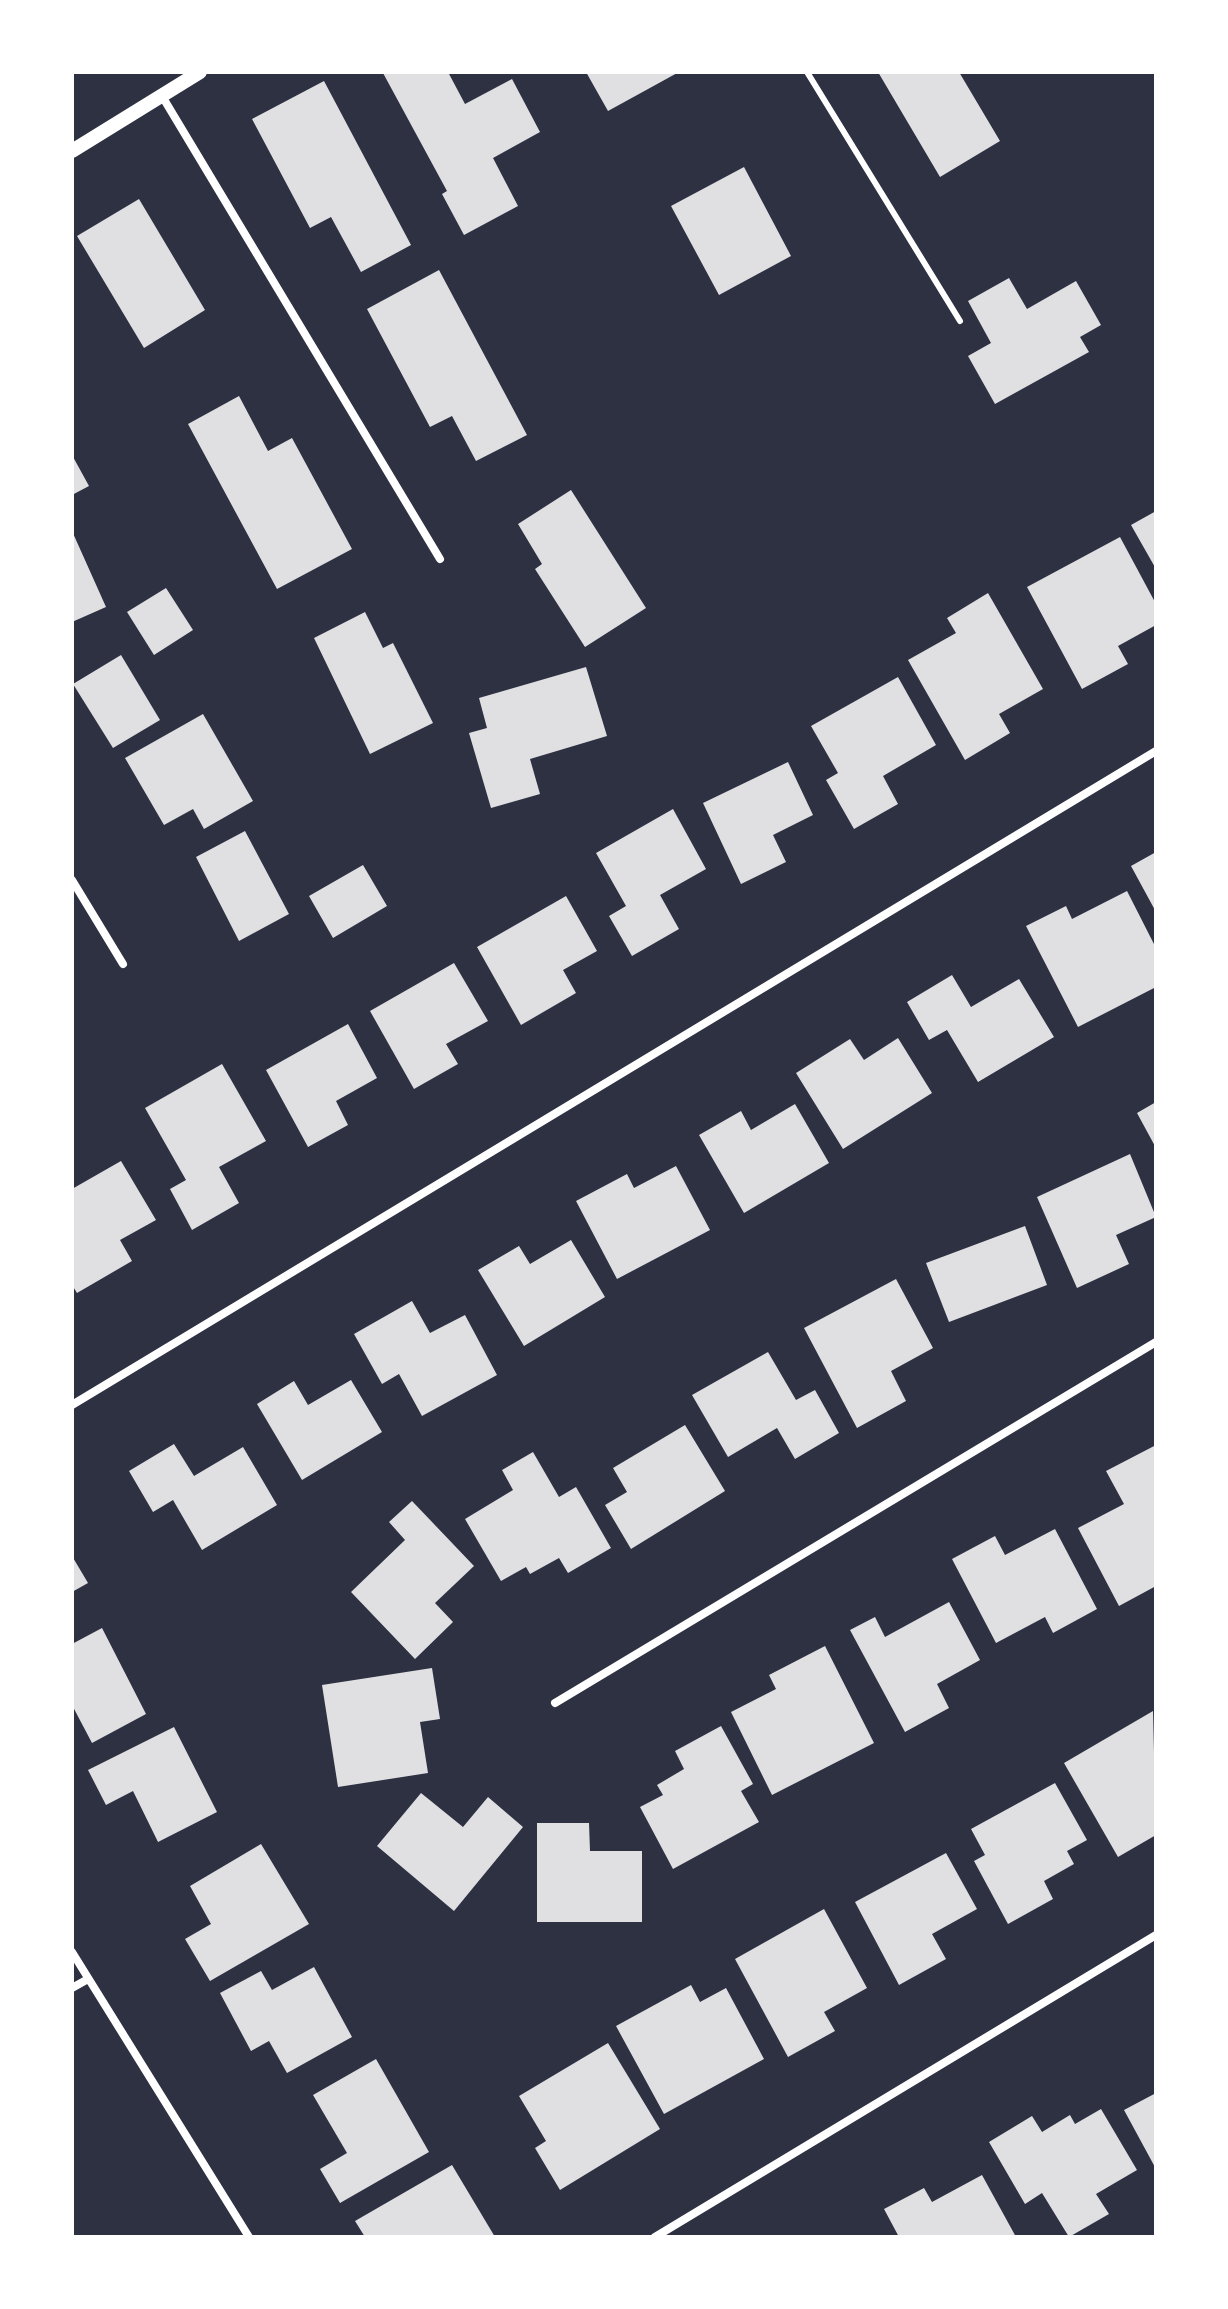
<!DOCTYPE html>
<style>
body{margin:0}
#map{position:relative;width:1228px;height:2309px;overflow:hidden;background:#2d3142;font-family:"Times New Roman",serif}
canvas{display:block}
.frame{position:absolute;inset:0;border:74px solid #fff;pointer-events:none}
</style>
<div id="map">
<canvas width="1228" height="2309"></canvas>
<div class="frame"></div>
</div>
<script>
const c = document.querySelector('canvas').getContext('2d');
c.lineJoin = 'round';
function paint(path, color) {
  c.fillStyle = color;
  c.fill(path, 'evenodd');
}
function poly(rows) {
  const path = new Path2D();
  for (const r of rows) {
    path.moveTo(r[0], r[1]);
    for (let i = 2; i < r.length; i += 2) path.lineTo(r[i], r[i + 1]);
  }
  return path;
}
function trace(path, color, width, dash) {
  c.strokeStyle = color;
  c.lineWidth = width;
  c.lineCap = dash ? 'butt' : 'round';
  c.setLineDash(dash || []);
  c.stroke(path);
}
paint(poly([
 [448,72,465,104,512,79,540,132,493,158,518,206,464,235,442,194,447,191,383,73],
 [586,72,679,72,608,111],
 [878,72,959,72,1000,141,940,177],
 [324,81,411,245,361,272,331,217,310,228,252,119],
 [744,167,791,256,719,295,671,206],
 [139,199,205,310,144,348,77,236],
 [439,270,527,435,476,461,452,416,430,427,367,309],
 [1009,278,1027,309,1076,281,1101,325,1080,337,1089,352,995,404,968,356,991,343,968,301],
 [239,396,268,451,292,438,352,549,277,589,188,424],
 [72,455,89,486,72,495],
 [571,490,646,608,585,647,535,569,542,564,518,524],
 [1156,511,1156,569,1131,525],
 [72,531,106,607,72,622],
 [1120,537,1156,604,1156,625,1118,646,1128,664,1082,689,1027,587],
 [166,588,193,630,154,655,127,612],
 [988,593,1043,689,999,714,1010,733,965,760,908,660,956,633,947,618],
 [365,612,383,648,393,643,433,723,370,754,314,638],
 [121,655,160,720,113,748,73,684],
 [586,667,607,736,530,759,540,794,491,808,469,733,487,728,479,698],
 [898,677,936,745,883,776,898,804,854,829,826,780,838,773,811,726],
 [203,714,253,801,204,829,193,809,164,825,125,758],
 [788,762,813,815,773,835,786,862,741,884,703,803],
 [673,809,706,869,660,895,679,929,632,956,609,916,626,906,596,853],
 [245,831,289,914,239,941,196,857],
 [1156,852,1156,912,1131,866],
 [363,865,387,906,333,938,309,896],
 [1127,891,1156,948,1156,987,1078,1027,1026,926,1066,906,1072,919],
 [566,896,597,951,563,970,576,993,521,1025,477,947],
 [454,963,488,1021,446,1044,458,1064,414,1089,370,1011],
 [952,975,971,1007,1019,979,1054,1037,978,1082,947,1030,929,1040,907,1002],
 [348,1024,377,1078,336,1101,348,1125,308,1147,266,1070],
 [898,1038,932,1093,843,1149,796,1073,850,1039,864,1060],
 [222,1064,266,1141,219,1167,239,1203,192,1230,170,1189,186,1180,145,1108],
 [1156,1102,1156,1148,1137,1113],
 [795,1104,829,1163,744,1213,699,1135,741,1111,751,1130],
 [1130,1154,1156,1217,1116,1235,1129,1264,1077,1288,1037,1197],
 [121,1161,156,1220,120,1240,132,1261,77,1293,72,1285,72,1189],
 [676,1166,710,1230,617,1279,576,1201,627,1174,634,1188],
 [1025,1226,1047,1285,949,1322,926,1263],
 [571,1240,605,1297,524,1346,478,1270,519,1246,530,1264],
 [896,1279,933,1348,891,1371,906,1401,857,1428,804,1328],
 [412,1301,430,1333,465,1315,497,1375,422,1416,399,1374,382,1384,354,1334],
 [768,1352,796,1400,815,1390,839,1433,795,1459,777,1428,728,1457,692,1395],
 [351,1380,382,1432,302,1480,257,1404,294,1381,308,1405],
 [685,1425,725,1491,631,1549,605,1505,627,1492,613,1468],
 [174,1444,194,1476,243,1447,277,1505,202,1550,173,1500,153,1512,129,1471],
 [1156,1445,1156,1586,1119,1606,1078,1528,1124,1504,1106,1471],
 [533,1452,559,1497,576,1487,611,1548,568,1573,559,1558,530,1574,526,1567,501,1581,465,1519,513,1490,502,1470],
 [412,1501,474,1566,435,1603,453,1622,415,1659,351,1592,405,1540,389,1522],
 [1055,1529,1097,1609,1053,1633,1045,1617,996,1643,952,1559,995,1536,1005,1555],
 [72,1556,88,1583,72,1592],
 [949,1602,980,1660,937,1684,949,1708,905,1732,850,1630,875,1617,885,1637],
 [102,1628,146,1714,92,1743,72,1705,72,1644],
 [825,1646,874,1743,772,1795,731,1712,776,1689,769,1675],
 [432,1668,440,1719,420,1722,428,1773,338,1787,322,1685],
 [1153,1711,1156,1835,1118,1857,1064,1763],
 [721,1726,753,1784,741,1791,759,1822,673,1869,640,1807,663,1795,657,1785,684,1769,675,1751],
 [174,1727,217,1812,158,1842,133,1791,106,1805,88,1770],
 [1055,1783,1087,1840,1067,1851,1074,1864,1044,1881,1053,1899,1008,1924,974,1861,985,1855,971,1829],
 [421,1793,463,1827,488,1797,523,1827,454,1911,377,1846],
 [537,1823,589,1823,590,1851,642,1851,642,1922,537,1922],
 [261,1844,309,1924,210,1981,185,1939,211,1924,190,1886],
 [946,1853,977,1909,932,1934,946,1959,899,1985,855,1902],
 [824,1909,867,1988,824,2012,835,2031,788,2057,735,1959],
 [314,1967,352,2037,287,2073,269,2041,251,2051,220,1993,261,1971,272,1990],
 [691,1985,700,2002,726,1988,764,2059,664,2114,616,2026],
 [608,2043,660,2129,560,2190,535,2148,546,2141,519,2096],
 [376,2059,429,2152,340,2203,320,2169,347,2153,313,2095],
 [1156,2093,1156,2169,1124,2110],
 [1101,2109,1137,2170,1096,2194,1109,2214,1069,2237,1042,2193,1025,2204,989,2142,1032,2116,1042,2132,1070,2115,1075,2124],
 [452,2165,495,2237,365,2237,355,2221],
 [982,2175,1016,2237,899,2237,884,2209,924,2188,932,2202]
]), '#e0e0e3');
trace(poly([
 [807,72,960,321]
]), '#fff', 6);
trace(poly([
 [162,96,440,559],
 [72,880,123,964],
 [72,1405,1156,751],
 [555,1703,1156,1342],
 [72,1952,249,2237],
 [72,1988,88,1979],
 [655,2237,1156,1935]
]), '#fff', 8);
trace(poly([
 [72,151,200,72]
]), '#fff', 14);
</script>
